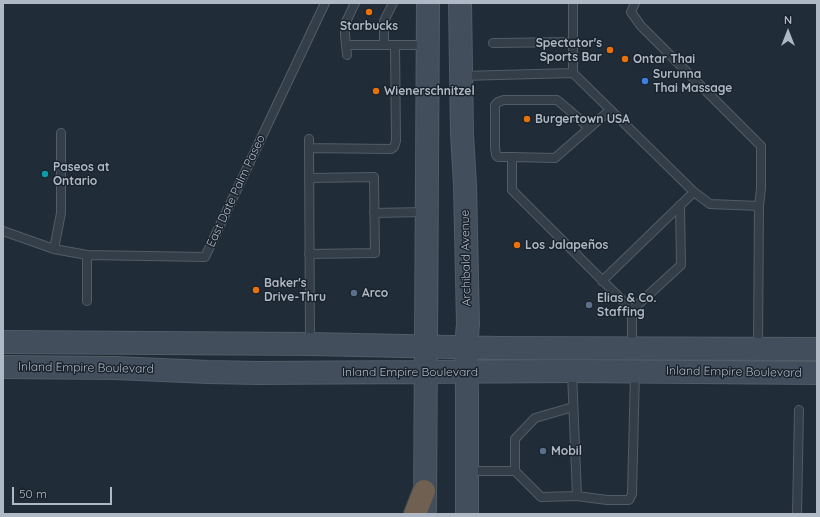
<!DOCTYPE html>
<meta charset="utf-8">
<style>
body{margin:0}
#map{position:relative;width:820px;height:517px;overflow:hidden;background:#202d38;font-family:Quicksand,sans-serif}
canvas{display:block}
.frame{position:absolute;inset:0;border:4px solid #aeb9c5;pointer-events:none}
.north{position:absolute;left:768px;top:12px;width:40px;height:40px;-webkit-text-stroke:3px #1a232d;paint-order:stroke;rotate:0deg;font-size:11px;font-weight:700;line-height:16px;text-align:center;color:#aeb9c5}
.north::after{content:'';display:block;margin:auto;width:14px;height:18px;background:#aeb9c5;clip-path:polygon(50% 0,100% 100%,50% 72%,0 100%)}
.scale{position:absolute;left:12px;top:487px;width:100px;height:18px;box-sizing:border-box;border:2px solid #aeb9c5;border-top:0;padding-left:5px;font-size:12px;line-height:14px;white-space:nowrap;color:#aeb9c5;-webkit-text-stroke:3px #1a232d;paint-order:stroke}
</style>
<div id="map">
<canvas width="820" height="517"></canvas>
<div class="frame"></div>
<div class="north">N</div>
<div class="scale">50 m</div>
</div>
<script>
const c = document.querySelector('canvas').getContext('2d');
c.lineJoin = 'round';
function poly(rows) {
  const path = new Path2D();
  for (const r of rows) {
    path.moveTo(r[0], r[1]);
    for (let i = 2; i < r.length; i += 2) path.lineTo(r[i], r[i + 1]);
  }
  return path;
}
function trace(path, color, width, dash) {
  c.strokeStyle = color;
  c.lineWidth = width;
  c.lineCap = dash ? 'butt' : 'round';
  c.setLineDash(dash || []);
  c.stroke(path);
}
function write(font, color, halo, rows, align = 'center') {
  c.font = font + ' Quicksand,sans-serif';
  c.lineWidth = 3;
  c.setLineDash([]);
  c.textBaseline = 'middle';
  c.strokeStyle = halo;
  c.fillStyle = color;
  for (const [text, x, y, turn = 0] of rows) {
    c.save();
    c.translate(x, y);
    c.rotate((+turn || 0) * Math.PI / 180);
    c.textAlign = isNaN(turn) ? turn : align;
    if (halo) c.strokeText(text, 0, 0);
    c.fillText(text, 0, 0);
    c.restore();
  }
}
const lane = poly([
 [573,3,573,73,694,192,710,204,759,206],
 [635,3,631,12,641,26,761,146,761,188,759,206,758,348],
 [493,43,573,42],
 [351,45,426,45],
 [384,45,384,21,393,3],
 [347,55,345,35,345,24,355,3],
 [462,76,573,73],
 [610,110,555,158,512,157,512,190,632,310,632,348],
 [309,139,310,343],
 [309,148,391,149,394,147,396,141,395,45],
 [512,157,498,157,496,155,495,147,495,105,498,102,504,100,557,100,569,110,589,128],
 [309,178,374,177,375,253,309,254],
 [374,213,425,212],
 [3,231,54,249,87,255,205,257,325,3],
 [54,249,61,213,61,133],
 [87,255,87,301],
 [602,281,694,192],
 [632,310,681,265,680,205],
 [468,471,515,471,541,497,577,496,572,372],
 [515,471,515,439,535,418,573,407],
 [577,496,607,500,629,500,632,494,635,372],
 [797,514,799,410]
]);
const secondary = poly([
 [460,3,462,134,465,185,468,324,466,347,467,394,467,514],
 [3,342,310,344,499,348,817,349],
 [3,367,115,368,208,372,258,373,572,371,817,373],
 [425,510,428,3]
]);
const highway = poly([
 [415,514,424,491]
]);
trace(lane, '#515c66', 10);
trace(secondary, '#515c66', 24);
trace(highway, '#3e4953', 24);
trace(lane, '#343e49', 8);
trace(secondary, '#424e5c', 22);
trace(highway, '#6f6051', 22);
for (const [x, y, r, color] of [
 [369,12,4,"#e8710a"],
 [610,50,4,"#e8710a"],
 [625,59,4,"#e8710a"],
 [645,81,4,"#3f7fe0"],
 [376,91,4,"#e8710a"],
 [527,119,4,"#e8710a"],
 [45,174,4,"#0f9aa8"],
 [517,245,4,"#e8710a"],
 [256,290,4,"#e8710a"],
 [354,293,4,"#5c6f8a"],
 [589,305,4,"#5c6f8a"],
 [543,451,4,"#5c6f8a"]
]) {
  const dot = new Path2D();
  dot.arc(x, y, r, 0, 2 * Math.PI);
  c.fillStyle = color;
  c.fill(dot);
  trace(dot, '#1a232d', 1.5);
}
write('bold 12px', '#aeb9c5', '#1a232d', [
 ["Starbucks",369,26,"center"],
 ["Spectator's",602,43,"right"],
 ["Sports Bar",602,57,"right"],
 ["Ontar Thai",633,59],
 ["Surunna",653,74],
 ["Thai Massage",653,88],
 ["Wienerschnitzel",384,91],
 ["Burgertown USA",535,119],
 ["Paseos at",53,167],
 ["Ontario",53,181],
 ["Los Jalapeños",525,245],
 ["Baker's",264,283],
 ["Drive-Thru",264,297],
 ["Arco",362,293],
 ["Elias & Co.",597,298],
 ["Staffing",597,312],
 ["Mobil",551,451]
], 'left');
write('12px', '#aeb9c5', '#1a232d', [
 ["East Date Palm Paseo",236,191,-65],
 ["Archibald Avenue",466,258,-91],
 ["Inland Empire Boulevard",86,368,1],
 ["Inland Empire Boulevard",410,372],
 ["Inland Empire Boulevard",734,372,1]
]);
</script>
